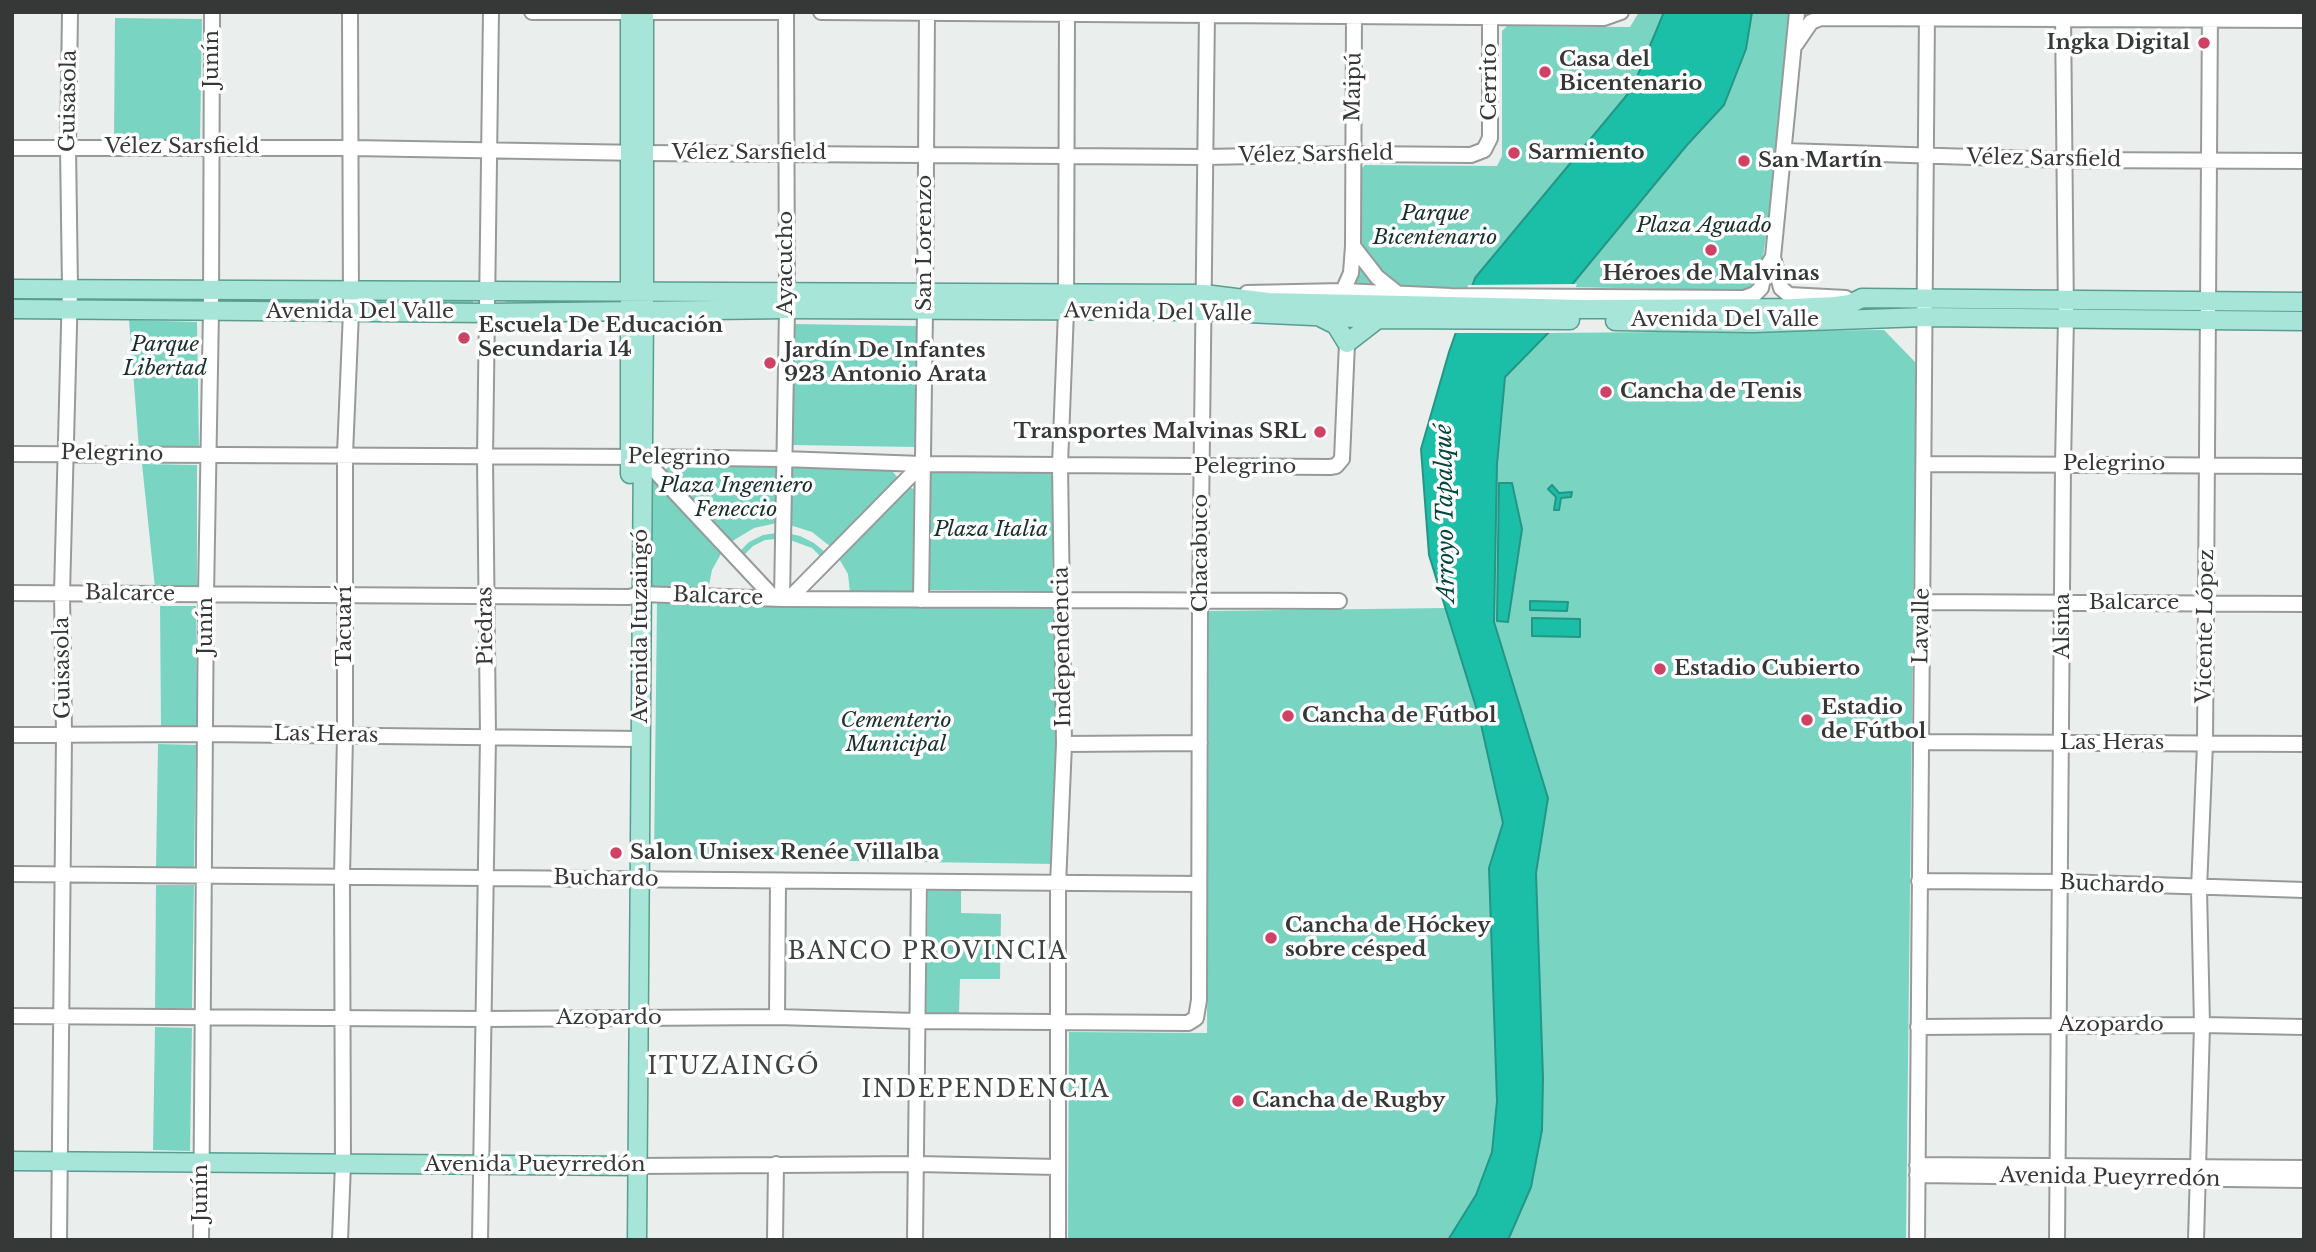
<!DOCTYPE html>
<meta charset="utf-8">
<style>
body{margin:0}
#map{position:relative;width:2316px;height:1252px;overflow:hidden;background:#eaefed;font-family:"Libre Baskerville",serif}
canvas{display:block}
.frame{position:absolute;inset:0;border:14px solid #363838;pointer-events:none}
</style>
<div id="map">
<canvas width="2316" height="1252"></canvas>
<div class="frame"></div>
</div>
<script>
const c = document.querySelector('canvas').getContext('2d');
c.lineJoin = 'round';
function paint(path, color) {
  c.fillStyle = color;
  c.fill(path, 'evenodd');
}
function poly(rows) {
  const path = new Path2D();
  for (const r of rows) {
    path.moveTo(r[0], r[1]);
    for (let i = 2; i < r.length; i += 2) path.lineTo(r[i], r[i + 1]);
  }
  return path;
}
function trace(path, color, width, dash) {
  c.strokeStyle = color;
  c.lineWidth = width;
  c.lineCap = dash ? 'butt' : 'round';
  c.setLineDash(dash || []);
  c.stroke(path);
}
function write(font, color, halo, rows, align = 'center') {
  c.font = font + ' "Libre Baskerville",serif';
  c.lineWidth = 7;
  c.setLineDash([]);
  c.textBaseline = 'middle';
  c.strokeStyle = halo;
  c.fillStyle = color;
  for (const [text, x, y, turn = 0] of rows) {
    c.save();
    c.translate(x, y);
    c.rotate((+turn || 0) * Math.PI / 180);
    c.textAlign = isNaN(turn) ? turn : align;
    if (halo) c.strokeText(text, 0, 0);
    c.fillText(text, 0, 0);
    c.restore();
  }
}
paint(poly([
 [1639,12,1664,12,1632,89,1475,278,1471,288,1396,286,1377,272,1359,246,1359,171,1365,165,1497,166,1502,156,1502,31,1507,26,1630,27],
 [1752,12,1789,12,1771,203,1759,284,1750,291,1570,287,1687,145,1724,105,1746,49],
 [115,18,202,19,200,140,114,139],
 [1358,264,1366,275,1379,286,1349,285],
 [87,298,194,299,194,302,87,300],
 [227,299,334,300,334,302,227,301],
 [505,299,612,300,612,303,505,302],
 [365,300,473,301,473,304,365,303],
 [129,320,197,322,199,448,139,449],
 [794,324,918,326,915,447,792,445],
 [1884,330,1916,363,1906,1240,1508,1240,1531,1187,1543,1078,1536,873,1548,798,1494,622,1497,464,1505,377,1548,333],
 [673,463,778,464,777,523,754,528,731,542,664,471],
 [142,464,197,465,197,588,155,588],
 [790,464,889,467,898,478,831,547,812,532,790,525],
 [931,469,1054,471,1052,591,928,590],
 [655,479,722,552,712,570,708,590,648,588,647,487],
 [908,486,917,491,915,594,850,593,848,574,838,557],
 [776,533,776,539,765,540,753,546,744,555,740,551,749,542,763,535],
 [791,534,800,536,814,543,825,552,820,556,812,548,790,540],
 [657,603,1057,605,1055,864,654,858],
 [160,606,196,606,197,729,161,729],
 [1445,608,1480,720,1503,823,1489,868,1497,1101,1492,1152,1476,1195,1448,1240,1068,1240,1069,1032,1207,1033,1209,611],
 [158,744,196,745,194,869,156,868],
 [156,885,194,885,192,1008,155,1008],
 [928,888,961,889,961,913,1001,914,1000,979,960,979,959,1014,926,1014],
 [155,1027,192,1028,190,1151,153,1150]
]), '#79d5c2');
const water = poly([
 [1664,12,1752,12,1746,49,1724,105,1687,145,1570,287,1555,326,1505,377,1497,464,1494,622,1548,798,1536,873,1543,1078,1542,1130,1531,1187,1508,1240,1448,1240,1476,1195,1492,1152,1497,1101,1489,868,1503,823,1480,720,1429,555,1421,449,1449,352,1475,278,1632,89,1664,12],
 [1499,483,1512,483,1522,529,1508,622,1497,621,1499,483],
 [1552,485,1559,493,1572,492,1571,497,1561,498,1559,510,1554,510,1556,497,1548,489,1552,485],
 [1530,601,1568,602,1567,611,1530,610,1530,601],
 [1532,618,1580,619,1580,637,1532,636,1532,618]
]);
paint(water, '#1bbfa7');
trace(water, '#239686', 2);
paint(poly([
 [1577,284,1558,328,1554,333,1452,333,1468,285]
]), '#eaefed');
const minor = poly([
 [532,12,779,12],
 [821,12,1604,18,1621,12],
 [1796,44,1811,22,1821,18,2304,20],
 [12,148,352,148,643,153,1206,157,1353,154,1471,155,1484,150,1490,138,1490,12],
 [1785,151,2065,160,2304,161],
 [1353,246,1377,277,1397,293],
 [1773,257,1781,288,1789,295,1846,298],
 [1343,291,1351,273,1353,246,1354,12],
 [1247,293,1343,291,1451,296,1744,298,1755,294,1761,288,1765,270,1773,257,1797,12],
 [12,454,642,457,783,459,922,464,1330,467,1336,466,1342,459,1347,343],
 [642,457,774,598],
 [1924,464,2304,466],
 [12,593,629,597,641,594,782,599,1339,601],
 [782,599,787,309,786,12],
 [789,599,922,464],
 [921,600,925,310,927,12],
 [1922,602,2304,604],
 [12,735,206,734,640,739],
 [1921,742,2304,744],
 [1064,744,1200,743],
 [12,874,1199,884],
 [1919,881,2061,882,2304,890],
 [12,1016,484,1019,777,1017,916,1021,1188,1023,1196,1018,1199,1000,1200,602,1207,12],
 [777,1017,778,881],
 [1918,1027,2202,1025,2304,1027],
 [1917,1165,2304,1168],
 [637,1166,917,1164,1057,1167],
 [1917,1175,2304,1180],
 [59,1240,64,735,62,593,70,288,68,148,70,12],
 [201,1240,206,595,211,311,212,12],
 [340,1240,343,1164,342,875,345,736,345,454,351,312,350,12],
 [480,1240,488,737,485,457,491,12],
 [775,1240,776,1164],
 [915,1240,919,882],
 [1058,1240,1058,885,1064,744,1060,464,1066,311,1067,12],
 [1917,1240,1927,12],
 [2057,1240,2063,464,2066,318,2063,12],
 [2196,1240,2202,1025,2199,889,2205,744,2210,12]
]);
const major = poly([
 [12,289,1204,294,1268,302,1583,309,1794,308,1835,306,1850,304,1862,298,2304,302],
 [12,309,488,313,787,309,1204,311,1378,319,1570,320],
 [1322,318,1336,325,1347,343,1378,319],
 [1615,321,1753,323,1924,317,2304,321],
 [630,474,630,12],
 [12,1161,637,1166],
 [637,1240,644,311,644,12]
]);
trace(minor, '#969b9a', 18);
trace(major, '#5a9d8f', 21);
trace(minor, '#fff', 14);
trace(major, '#a7e5d8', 18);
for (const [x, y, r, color] of [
 [2204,43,7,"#d04166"],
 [1545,72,7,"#d04166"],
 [1514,153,7,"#d04166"],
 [1744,161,7,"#d04166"],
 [1711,250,7,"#d04166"],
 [464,338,7,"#d04166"],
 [770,363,7,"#d04166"],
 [1606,392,7,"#d04166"],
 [1320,432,7,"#d04166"],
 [1660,669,7,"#d04166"],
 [1288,716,7,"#d04166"],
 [1807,720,7,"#d04166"],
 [616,853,7,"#d04166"],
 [1271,938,7,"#d04166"],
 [1238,1101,7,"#d04166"]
]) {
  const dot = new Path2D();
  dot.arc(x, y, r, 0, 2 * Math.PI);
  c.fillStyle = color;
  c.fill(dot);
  trace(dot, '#fff', 2.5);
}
write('bold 21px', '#363838', '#fff', [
 ["Ingka Digital",2190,43,"right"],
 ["Casa del",1559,60],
 ["Bicentenario",1559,84],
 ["Sarmiento",1528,153],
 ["San Martín",1758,161],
 ["Héroes de Malvinas",1711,274,"center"],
 ["Escuela De Educación",478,326],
 ["Secundaria 14",478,350],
 ["Jardín De Infantes",784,351],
 ["923 Antonio Arata",784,375],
 ["Cancha de Tenis",1620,392],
 ["Transportes Malvinas SRL",1306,432,"right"],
 ["Estadio Cubierto",1674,669],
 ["Estadio",1821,708],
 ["de Fútbol",1821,732],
 ["Cancha de Fútbol",1302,716],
 ["Salon Unisex Renée Villalba",630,853],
 ["Cancha de Hóckey",1285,926],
 ["sobre césped",1285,950],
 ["Cancha de Rugby",1252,1101]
], 'left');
write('21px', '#363838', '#fff', [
 ["Junín",212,59,-90],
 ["Cerrito",1490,82,-90],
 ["Maipú",1354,87,-89],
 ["Guisasola",69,101,-89],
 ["Vélez Sarsfield",182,147],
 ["Vélez Sarsfield",749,153],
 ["Vélez Sarsfield",1316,155,-1],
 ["Vélez Sarsfield",2044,159,1],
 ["San Lorenzo",925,243,-90],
 ["Ayacucho",786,263,-90],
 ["Avenida Del Valle",360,312],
 ["Avenida Del Valle",1158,313,1],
 ["Avenida Del Valle",1725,320],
 ["Pelegrino",112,454,1],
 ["Pelegrino",679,458,1],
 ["Pelegrino",2114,464],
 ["Pelegrino",1245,467],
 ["Chacabuco",1201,553,-90],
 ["Balcarce",130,594,1],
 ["Balcarce",718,597,2],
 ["Balcarce",2134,603],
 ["Junín",206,626,-90],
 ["Tacuarí",345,626,-90],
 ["Piedras",486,626,-91],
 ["Avenida Ituzaingó",641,626,-90],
 ["Lavalle",1922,626,-89],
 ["Alsina",2063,626,-90],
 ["Vicente López",2206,626,-89],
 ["Independencia",1063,647,-91],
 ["Guisasola",63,668,-91],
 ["Las Heras",326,735,1],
 ["Las Heras",2112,743],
 ["Buchardo",606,879,1],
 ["Buchardo",2112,885,2],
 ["Azopardo",609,1018],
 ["Azopardo",2111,1025],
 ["Avenida Pueyrredón",535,1165],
 ["Avenida Pueyrredón",2110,1178,1],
 ["Junín",201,1193,-90]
]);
write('italic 21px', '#18302b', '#fff', [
 ["Parque",1435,214],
 ["Bicentenario",1435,238],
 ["Plaza Aguado",1704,226],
 ["Parque",165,345],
 ["Libertad",165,369],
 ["Plaza Ingeniero",736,486],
 ["Feneccio",736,510],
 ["Plaza Italia",991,530],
 ["Cementerio",896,721],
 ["Municipal",896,745]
]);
write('italic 23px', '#03463c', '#fff', [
 ["Arroyo Tapalqué",1446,513,-91]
]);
c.letterSpacing = '2px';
write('23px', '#3e4241', '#fff', [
 ["BANCO PROVINCIA",928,953],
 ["ITUZAINGÓ",734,1068],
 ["INDEPENDENCIA",986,1091]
]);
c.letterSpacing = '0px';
</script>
